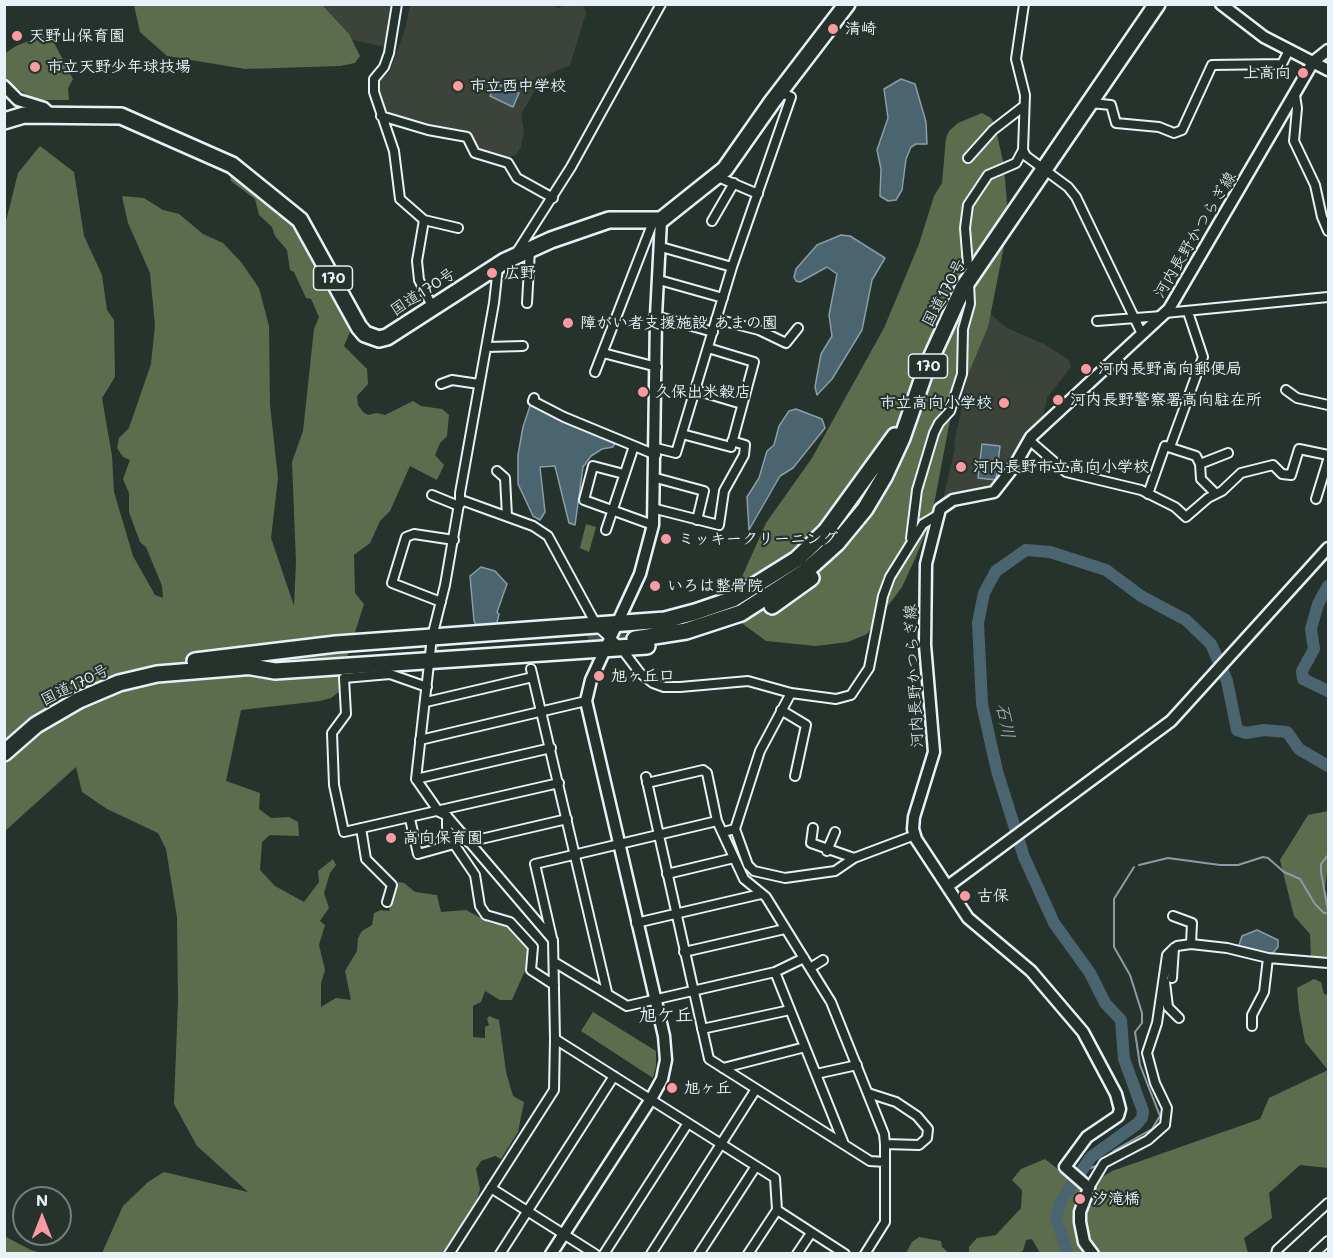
<!DOCTYPE html>
<meta charset="utf-8">
<style>
body{margin:0}
#map{position:relative;width:1333px;height:1258px;overflow:hidden;background:#26332d;font-family:Mali,sans-serif}
canvas{display:block}
.frame{position:absolute;inset:0;border:6px solid #e8f1f8;pointer-events:none}
.north{position:absolute;left:12px;top:1186px;width:60px;height:60px;box-sizing:border-box;background:#26332d;border:2px solid #747f7e;border-radius:50%;rotate:0deg;font-size:16px;font-weight:700;line-height:24px;text-align:center;color:#e8f1f8}
.north::after{content:'';display:block;margin:auto;width:21px;height:27px;background:#ff9aa2;clip-path:polygon(50% 0,100% 100%,50% 72%,0 100%)}
</style>
<div id="map">
<canvas width="1333" height="1258"></canvas>
<div class="frame"></div>
<div class="north">N</div>
</div>
<script>
const c = document.querySelector('canvas').getContext('2d');
c.lineJoin = 'round';
function paint(path, color) {
  c.fillStyle = color;
  c.fill(path, 'evenodd');
}
function poly(rows) {
  const path = new Path2D();
  for (const r of rows) {
    path.moveTo(r[0], r[1]);
    for (let i = 2; i < r.length; i += 2) path.lineTo(r[i], r[i + 1]);
  }
  return path;
}
function trace(path, color, width, dash) {
  c.strokeStyle = color;
  c.lineWidth = width;
  c.lineCap = dash ? 'butt' : 'round';
  c.setLineDash(dash || []);
  c.stroke(path);
}
function write(font, color, halo, rows, align = 'center') {
  c.font = font + ' Mali,"Klee One",sans-serif';
  c.lineWidth = 4.5;
  c.setLineDash([]);
  c.textBaseline = 'middle';
  c.strokeStyle = halo;
  c.fillStyle = color;
  for (const [text, x, y, turn = 0] of rows) {
    c.save();
    c.translate(x, y);
    c.rotate((+turn || 0) * Math.PI / 180);
    c.textAlign = isNaN(turn) ? turn : align;
    if (halo) c.strokeText(text, 0, 0);
    c.fillText(text, 0, 0);
    c.restore();
  }
}
paint(poly([
 [549,4,559,8,565,5,583,4,586,13,570,65,543,77,521,114,524,131,521,147,516,155,500,159,477,151,470,134,425,127,386,115,382,111,378,92,381,79,389,73,405,30,410,5],
 [292,5,392,5,385,47,288,26],
 [986,310,1007,328,1044,344,1069,360,1071,367,1047,398,1043,417,1024,432,1023,441,1001,478,990,489,943,499,955,449,954,442,962,408,968,358]
]), '#3c433a');
paint(poly([
 [134,5,322,5,349,34,360,56,355,63,340,66,245,69,167,56,140,32],
 [45,35,50,35,73,79,68,88,69,100,35,100,5,81,4,54,16,46],
 [982,113,991,118,995,125,1004,166,1007,204,1005,241,988,327,951,415,931,520,915,559,902,587,867,634,848,642,816,646,766,641,736,619,729,606,766,523,812,458,884,328,919,244,934,196,942,183,946,138,949,131,958,123],
 [40,146,74,172,84,236,102,275,107,310,114,320,115,377,102,398,112,456,114,492,133,556,155,595,163,598,162,586,146,547,140,542,129,512,129,493,123,479,130,460,123,457,117,448,119,438,129,428,151,364,155,325,150,273,128,223,122,196,144,198,163,210,179,214,203,234,223,243,241,262,259,288,269,326,270,405,278,478,271,538,294,606,296,562,292,462,303,431,314,329,319,317,311,299,306,298,294,272,290,270,287,250,275,236,272,227,259,215,255,199,231,181,230,176,234,172,295,220,352,327,344,346,367,369,368,384,357,396,358,405,363,412,368,415,377,413,385,415,413,401,421,406,442,409,449,415,447,436,440,443,435,455,444,465,437,480,410,466,390,511,380,521,370,543,354,555,355,593,364,604,341,676,340,691,331,698,320,701,241,710,226,781,260,793,259,809,271,818,289,817,298,822,299,836,270,835,262,842,260,870,275,886,304,902,319,882,318,871,333,859,336,865,330,873,324,893,329,908,320,921,325,925,319,945,325,970,321,983,321,1007,336,998,351,1000,345,971,357,951,358,938,362,931,372,925,374,913,381,910,389,911,394,888,399,882,404,883,415,892,437,895,441,912,466,910,490,923,507,927,518,934,529,947,528,964,512,1000,500,1000,485,991,481,1002,473,1006,473,1037,485,1038,485,1027,489,1025,487,1019,489,1016,499,1020,506,1072,513,1096,524,1102,518,1132,501,1159,495,1156,481,1161,476,1169,480,1189,477,1199,445,1253,102,1253,123,1206,148,1182,164,1172,248,1192,197,1146,174,1104,178,1002,177,917,166,849,158,833,107,809,82,792,76,767,5,831,4,229,18,173],
 [586,524,596,527,589,552,580,548],
 [1328,811,1328,864,1325,889,1328,900,1328,961,1311,959,1310,934,1294,916,1280,860,1308,815],
 [1314,979,1321,982,1324,994,1328,995,1328,1168,1300,1165,1269,1193,1272,1218,1244,1238,1248,1253,1040,1253,1032,1239,1026,1240,1023,1251,1018,1253,969,1253,969,1247,977,1238,996,1235,1021,1208,1022,1190,1012,1180,1021,1169,1045,1159,1083,1189,1112,1171,1260,1119,1269,1098,1328,1070,1305,1042,1299,1010,1297,988],
 [593,1012,656,1051,656,1066,653,1078,581,1031],
 [4,1236,31,1250,41,1253,5,1253],
 [919,1237,941,1241,942,1247,949,1253,906,1253,912,1242]
]), '#5e6c4e');
const water = poly([
 [901,79,915,84,926,122,927,144,916,144,911,147,906,159,902,190,896,200,888,201,880,196,881,169,877,150,888,118,884,89,901,79],
 [496,83,519,93,513,107,490,96,496,83],
 [841,235,850,236,885,258,872,280,862,330,832,379,817,395,815,387,821,354,832,336,829,315,837,274,827,267,800,282,796,281,794,277,796,269,817,245,841,235],
 [531,403,616,441,613,447,602,449,591,456,583,467,575,525,569,523,567,515,555,466,540,467,545,512,540,520,533,516,518,484,518,455,523,427,531,403],
 [796,409,822,419,825,428,793,468,780,476,749,530,747,497,759,478,767,451,774,445,779,426,789,411,796,409],
 [982,444,1000,446,996,480,978,478,982,444],
 [481,567,495,571,507,584,497,612,499,614,496,627,478,628,474,621,470,576,481,567],
 [1257,930,1278,940,1278,947,1272,954,1238,948,1242,936,1257,930]
]);
paint(water, '#4b6570');
trace(water, '#8a9da6', 1.5);
trace(poly([
 [1328,855,1321,864,1321,872,1328,911],
 [1139,865,1168,858,1220,865,1238,865,1263,857,1268,858,1284,872,1300,879,1315,904,1324,913,1328,913],
 [1080,1172,1096,1166,1115,1150,1152,1129,1160,1116,1140,1065,1135,1032,1142,1023,1142,1013,1130,975,1114,947,1114,899,1134,867]
]), '#8a9da6', 2);
trace(poly([
 [1328,586,1318,604,1311,629,1314,649,1302,671,1303,679,1328,691],
 [1068,1254,1056,1218,1061,1201,1091,1157,1137,1124,1142,1118,1143,1111,1124,1059,1121,1020,1105,1003,1090,973,1054,923,1024,857,997,771,982,704,978,623,984,593,996,571,1026,550,1050,552,1106,570,1141,596,1186,620,1211,644,1227,681,1237,730,1246,733,1264,730,1287,732,1299,749,1328,766]
]), '#4b6570', 12);
trace(poly([
 [588,642,635,639],
 [424,646,443,645]
]), '#43504b', 15, [15, 8]);
const street = poly([
 [397,4,389,53,384,67,374,79,374,92,394,151,400,199,424,220,417,261,419,280,433,308],
 [1024,4,1016,59,1025,95,1023,150,1026,156,1068,187,1076,197,1142,334],
 [1295,95,1297,108,1294,141,1315,185,1322,217,1328,231],
 [1090,103,1111,105,1116,123,1159,127,1174,133,1182,130,1212,65,1282,64,1289,50],
 [381,116,428,130,467,137,475,153,508,163,517,178,553,198],
 [968,158,993,130,1024,106],
 [718,177,758,194],
 [424,220,458,228],
 [712,221,734,183],
 [661,247,732,267],
 [515,255,571,167,661,4],
 [968,265,965,228,968,205,988,175,1016,163,1023,150],
 [659,280,723,298],
 [527,303,530,250],
 [1165,313,1328,297],
 [656,316,713,332],
 [716,319,759,330,786,343,798,328],
 [1097,321,1162,316],
 [487,347,523,346],
 [603,353,657,367],
 [595,372,653,222],
 [441,384,452,380,479,384],
 [695,390,742,404],
 [1286,390,1297,398,1328,405],
 [534,398,533,401,564,417,656,455],
 [682,434,731,447,754,362,708,348],
 [1029,440,1066,472,1141,490,1175,507,1186,517,1208,498,1222,491,1241,473,1273,465,1282,474,1291,475,1299,449,1328,455],
 [1170,447,1203,357,1188,312],
 [656,448,676,453,732,267,791,97,780,92],
 [1200,464,1201,479,1216,494],
 [497,471,505,478,507,516],
 [624,474,593,466,584,500,653,525],
 [656,478,704,491,697,520],
 [1148,494,1165,446,1196,456,1200,464,1228,453],
 [432,495,459,506],
 [1316,499,1328,460],
 [460,502,460,493,494,303,498,267],
 [656,509,719,525,724,491,744,455,745,445,732,441],
 [606,530,634,446],
 [911,538,917,490,934,433,939,423,950,411,962,374,963,329,970,304,969,283],
 [441,602,392,583,406,537,414,534,454,540],
 [531,669,607,992],
 [427,687,390,674,344,678,346,714,332,733,334,785,344,832,559,783],
 [426,702,533,677],
 [781,710,806,725,795,776],
 [420,740,586,701],
 [646,777,709,1059,870,1161,885,1162],
 [416,779,551,748],
 [647,783,703,770,707,773,717,821,744,879,766,897,831,1002,884,1134,885,1144,885,1222,865,1254],
 [410,819,418,854,454,844,447,828,447,816],
 [361,828,366,859,392,885,387,902],
 [813,828,811,843,854,858],
 [735,829,748,865,754,871,785,878,835,871,854,858,915,835],
 [723,832,735,829,760,751,791,693],
 [468,842,567,819],
 [454,844,475,875,480,906,486,915,510,922,533,947,531,970,554,985],
 [827,851,835,832],
 [667,874,734,858],
 [1173,916,1192,923,1191,944],
 [636,923,761,894],
 [552,938,535,864,717,821],
 [684,952,785,929],
 [554,962,627,1006,775,972,804,958],
 [810,968,823,960],
 [775,972,844,1144],
 [1172,978,1174,948],
 [1165,982,1168,1007,1179,1018],
 [1252,1026,1252,1015,1264,992,1268,958],
 [702,1029,790,1010],
 [555,1039,775,1178,777,1210,845,1254],
 [723,1068,805,1047],
 [816,1074,857,1065],
 [868,1093,896,1102,917,1116,928,1129,927,1138,919,1145,885,1144],
 [491,1188,595,1254],
 [1089,1188,1104,1163,1148,1140,1165,1125,1167,1108,1155,1083,1147,1053,1157,1023,1167,955,1172,950,1177,946,1191,944,1227,948,1268,958,1328,963],
 [449,1254,554,1090,555,1039,553,940,447,816,439,812,416,779,432,637,445,585,459,504,464,501,533,526,548,536,597,626,621,648,640,673,653,683,664,687,680,687,748,681,791,693,836,699,851,695,869,668,883,596,890,577,923,524,938,515],
 [500,1254,614,1076],
 [604,1254,688,1123],
 [651,1254,756,1089],
 [699,1254,756,1166],
 [748,1254,777,1210],
 [797,1254,811,1233],
 [1276,1254,1277,1250,1328,1203],
 [1314,1254,1328,1241]
]);
const secondary = poly([
 [1221,4,1264,37,1328,70],
 [4,86,18,100,44,108,51,115],
 [948,886,1171,721,1328,548],
 [551,1254,651,1099,662,1079,666,1060,664,1036,586,701,591,680,640,574,653,525,656,316,661,220],
 [1093,1254,1084,1242,1080,1222,1080,1212,1089,1188,1065,1167,1087,1137,1118,1116,1120,1109,1116,1094,1083,1032,1031,971,968,918,916,839,913,829,914,817,934,752,925,645,926,564,940,509,953,500,994,492,1015,465,1031,437,1169,309,1313,62,1328,50]
]);
const highway = poly([
 [4,121,24,115,121,116,232,165,300,220,359,327,365,334,379,339,387,337,505,261,551,240,609,220,661,220,725,169,772,102,847,4],
 [772,606,811,578],
 [635,639,686,631,741,613,806,571,837,543,865,509,884,477,902,438,926,369,963,288,1157,4],
 [195,661,336,644,665,620,695,612,733,599,797,559,826,531,895,436],
 [246,666,275,671,647,646],
 [4,753,36,725,79,700,119,683,157,674,255,666]
]);
trace(street, '#e8f1f8', 12);
trace(secondary, '#e8f1f8', 15);
trace(highway, '#e8f1f8', 20);
trace(street, '#26332d', 8);
trace(secondary, '#26332d', 10);
trace(highway, '#26332d', 15);
for (const [x, y, r, color] of [
 [833,29,6,"#ff9aa2"],
 [17,36,6,"#ff9aa2"],
 [35,67,6,"#ff9aa2"],
 [1303,73,6,"#ff9aa2"],
 [458,86,6,"#ff9aa2"],
 [492,273,6,"#ff9aa2"],
 [568,323,6,"#ff9aa2"],
 [1086,369,6,"#ff9aa2"],
 [643,392,6,"#ff9aa2"],
 [1058,400,6,"#ff9aa2"],
 [1004,403,6,"#ff9aa2"],
 [961,467,6,"#ff9aa2"],
 [666,539,6,"#ff9aa2"],
 [655,586,6,"#ff9aa2"],
 [599,676,6,"#ff9aa2"],
 [391,838,6,"#ff9aa2"],
 [965,896,6,"#ff9aa2"],
 [672,1088,6,"#ff9aa2"],
 [1080,1199,6,"#ff9aa2"]
]) {
  const dot = new Path2D();
  dot.arc(x, y, r, 0, 2 * Math.PI);
  c.fillStyle = color;
  c.fill(dot);
  trace(dot, '#26332d', 2);
}
for (const [x, y, w] of [
 [333,278,39],
 [928,366,39]
]) {
  const box = new Path2D();
  box.roundRect(x - w / 2, y - 12, w, 24, 4.5);
  c.fillStyle = '#26332d';
  c.fill(box);
  trace(box, '#e8f1f8', 1.5);
}
write('bold 15px', '#e8f1f8', null, [
 ["170",333,278],
 ["170",928,366]
]);
write('bold 16px', '#e8f1f8', '#26332d', [
 ["清崎",845,29],
 ["天野山保育園",29,36],
 ["市立天野少年球技場",47,67],
 ["上高向",1291,73,"right"],
 ["市立西中学校",470,86],
 ["広野",504,273],
 ["障がい者支援施設 あまの園",580,323],
 ["河内長野高向郵便局",1098,369],
 ["久保出米穀店",655,392],
 ["河内長野警察署高向駐在所",1070,400],
 ["市立高向小学校",992,403,"right"],
 ["河内長野市立高向小学校",973,467],
 ["ミッキークリーニング",678,539],
 ["いろは整骨院",667,586],
 ["旭ヶ丘口",611,676],
 ["高向保育園",403,838],
 ["古保",977,896],
 ["旭ヶ丘",684,1088],
 ["汐滝橋",1092,1199]
], 'left');
write('16px', '#e8f1f8', '#26332d', [
 ["河内長野かつらぎ線",1195,235,-59],
 ["国道170号",423,292,-33],
 ["国道170号",944,293,-62],
 ["河内長野かつらぎ線",914,676,-93],
 ["国道170号",75,685,-26]
]);
write('italic 18px', '#a9b9c2', '#26332d', [
 ["石川",1005,721,79]
]);
write('bold 18px', '#e8f1f8', '#26332d', [
 ["旭ケ丘",666,1015]
]);
</script>
